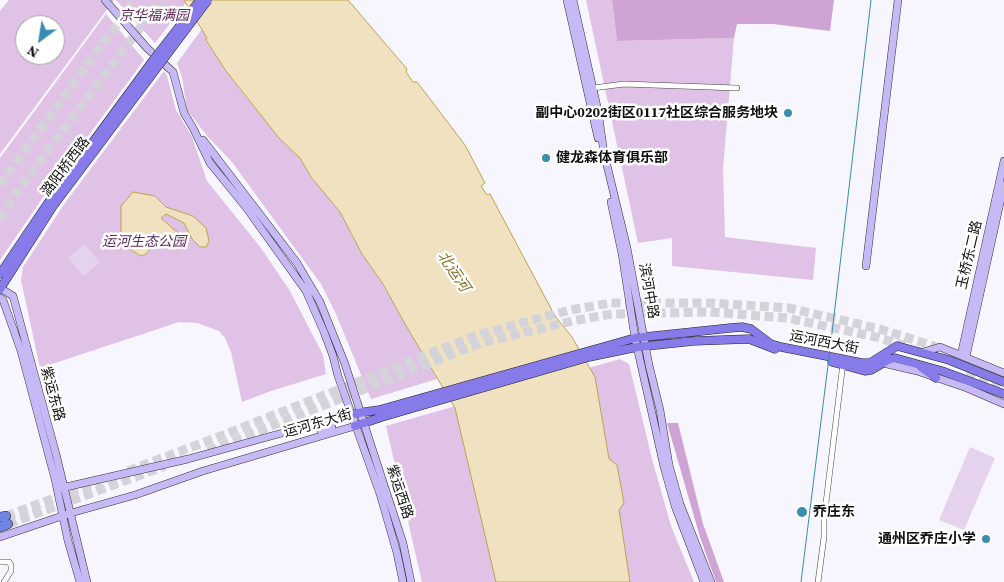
<!DOCTYPE html>
<meta charset="utf-8">
<style>
body{margin:0}
#map{position:relative;width:1004px;height:582px;overflow:hidden;background:#f7f5fe;font-family:"Source Serif 4",serif}
canvas{display:block}
.north{position:absolute;left:15px;top:15px;width:50px;height:50px;box-sizing:border-box;background:#fff;border:1px solid #a0a0a0;border-radius:50%;rotate:211deg;font-size:14px;font-weight:700;line-height:20px;text-align:center;color:#111}
.north::after{content:'';display:block;margin:auto;width:18px;height:22px;background:#388db1;clip-path:polygon(50% 0,100% 100%,50% 72%,0 100%)}
</style>
<div id="map">
<canvas width="1004" height="582"></canvas>
<div class="north">N</div>
</div>
<script>
const c = document.querySelector('canvas').getContext('2d');
c.lineJoin = 'round';
function paint(path, color) {
  c.fillStyle = color;
  c.fill(path, 'evenodd');
}
function poly(rows) {
  const path = new Path2D();
  for (const r of rows) {
    path.moveTo(r[0], r[1]);
    for (let i = 2; i < r.length; i += 2) path.lineTo(r[i], r[i + 1]);
  }
  return path;
}
function trace(path, color, width, dash) {
  c.strokeStyle = color;
  c.lineWidth = width;
  c.lineCap = dash ? 'butt' : 'round';
  c.setLineDash(dash || []);
  c.stroke(path);
}
function write(font, color, halo, rows, align = 'center') {
  c.font = font + ' "Source Serif 4","Noto Sans SC",serif';
  c.lineWidth = 5;
  c.setLineDash([]);
  c.textBaseline = 'middle';
  c.strokeStyle = halo;
  c.fillStyle = color;
  for (const [text, x, y, turn = 0] of rows) {
    c.save();
    c.translate(x, y);
    c.rotate((+turn || 0) * Math.PI / 180);
    c.textAlign = isNaN(turn) ? turn : align;
    if (halo) c.strokeText(text, 0, 0);
    c.fillText(text, 0, 0);
    c.restore();
  }
}
paint(poly([
 [9,0,114,0,0,154,0,11],
 [25,25,55,25,55,55,25,55],
 [116,0,188,0,155,43],
 [586,0,612,0,617,41,734,38,723,169,725,237,816,248,813,280,672,266,672,238,638,243],
 [106,14,144,60,44,196,0,260,0,158],
 [202,29,207,38,206,40,226,71,245,96,262,115,279,138,300,158,311,177,340,212,362,254,383,284,437,379,371,399,336,314,321,284,232,162,208,137,187,110,182,77,177,63],
 [164,71,167,76,176,110,192,137,207,181,261,248,290,291,323,355,326,374,271,391,242,402,231,352,225,338,219,331,197,323,179,322,40,368,21,280,23,267,65,203],
 [620,359,629,364,652,459,671,526,694,582,422,582,386,426]
]), '#dfc2e5');
paint(poly([
 [612,0,834,0,830,31,773,24,737,24,734,38,617,41],
 [667,423,678,423,703,524,724,582,716,582,700,537]
]), '#cfa3d4');
paint(poly([
 [84,244,100,262,84,276,68,258],
 [970,447,995,458,964,530,939,520]
]), '#e5d3ee');
const water = poly([
 [184,0,348,0,407,69,406,72,413,82,417,82,465,145,485,183,481,186,487,195,490,194,555,316,572,337,595,377,609,459,617,465,624,503,619,510,630,582,496,582,455,408,405,324,383,284,362,254,340,212,311,177,300,158,279,138,226,71,206,40,207,38,184,0],
 [133,192,155,196,166,207,193,216,206,228,209,241,206,247,200,247,192,239,184,223,166,214,161,218,178,233,175,236,159,239,150,236,145,236,145,242,150,249,146,254,141,256,123,245,127,242,121,235,121,206,133,192]
]);
paint(water, '#f0e2c0');
trace(water, '#bea24f', 1);
trace(poly([
 [0,185,135,0],
 [0,219,13,197,161,0],
 [987,368,1004,378],
 [968,371,1004,390],
 [208,451,481,343,572,321,612,314,710,312,787,318,876,337,905,346],
 [128,471,213,439,477,335,570,310,611,303,710,303,789,308,880,329,943,349],
 [6,516,100,481],
 [8,524,165,466]
]), '#d4d3da', 9, [9, 4.5]);
const street = poly([
 [593,88,624,84,737,88],
 [0,562,9,562,11,565,11,571,4,582],
 [818,582,824,537,824,519,843,363]
]);
const secondary = poly([
 [105,0,147,48,173,72,184,113,193,128,210,163,245,206,306,291,324,332,333,356,338,376,380,494,397,553,403,582],
 [567,0,598,138],
 [573,0,598,111,604,153,627,248,649,365,660,410,669,465,680,504,711,582],
 [203,140,297,263,320,302,345,364,369,439,403,543,411,582],
 [611,202,622,254,635,338,664,467,675,506,704,582],
 [866,266,898,0],
 [0,288,13,296,56,454,87,582],
 [0,298,3,300,21,351,55,479,68,541,80,582],
 [923,352,940,347,1004,373],
 [961,355,1004,161],
 [966,357,1004,185],
 [883,363,917,371,967,388,1004,404],
 [321,432,330,429,332,427,330,422,327,420],
 [57,489,188,459,351,414],
 [0,537,71,513,135,495,203,471,355,426]
]);
const primary = poly([
 [0,274,48,203,154,59],
 [0,289,53,206,159,65],
 [832,362,865,371,871,370,888,360,895,358,942,371,1004,394],
 [921,367,936,378],
 [351,414,379,410,635,338,730,328,742,327,751,329,771,344,781,347,862,363,870,363,897,346,949,360,1004,382],
 [355,426,382,417,589,357,637,347,694,341,749,339,775,349]
]);
const highway = poly([
 [0,517,6,516],
 [0,527,8,524]
]);
trace(street, '#444', 6);
trace(secondary, '#333', 8);
trace(primary, '#222', 9);
trace(highway, '#222', 10);
trace(street, '#fff', 5);
trace(secondary, '#c7b9f6', 7);
trace(primary, '#867be8', 8);
trace(highway, '#6e85e3', 9);
trace(poly([
 [801,582,832,333,871,0]
]), '#388db1', 1);
const primaryBridge = poly([
 [154,59,200,0],
 [159,65,208,0]
]);
trace(primaryBridge, '#222', 9, []);
trace(primaryBridge, '#867be8', 8);
for (const [x, y, r, color] of [
 [788,113,5,"#388db1"],
 [546,158,5,"#388db1"],
 [802,512,6,"#388db1"],
 [986,539,5,"#388db1"]
]) {
  const dot = new Path2D();
  dot.arc(x, y, r, 0, 2 * Math.PI);
  c.fillStyle = color;
  c.fill(dot);
  trace(dot, '#fff', 2);
}
write('italic 14px', '#61285a', '#fff', [
 ["京华福满园",154,16],
 ["运河生态公园",144,242]
]);
write('bold 14px', '#111', '#fff', [
 ["副中心0202街区0117社区综合服务地块",778,113],
 ["健龙森体育俱乐部",556,158,"left"],
 ["乔庄东",813,512,"left"],
 ["通州区乔庄小学",976,539]
], 'right');
write('14px', '#111', '#fff', [
 ["潞阳桥西路",66,167,-53],
 ["玉桥东二路",970,255,-77],
 ["滨河中路",648,291,80],
 ["运河西大街",824,343,11],
 ["紫运东路",52,394,75],
 ["运河东大街",318,424,-16],
 ["紫运西路",399,492,72]
]);
write('italic 15px', '#877226', '#fff', [
 ["北运河",453,272,56]
]);
</script>
